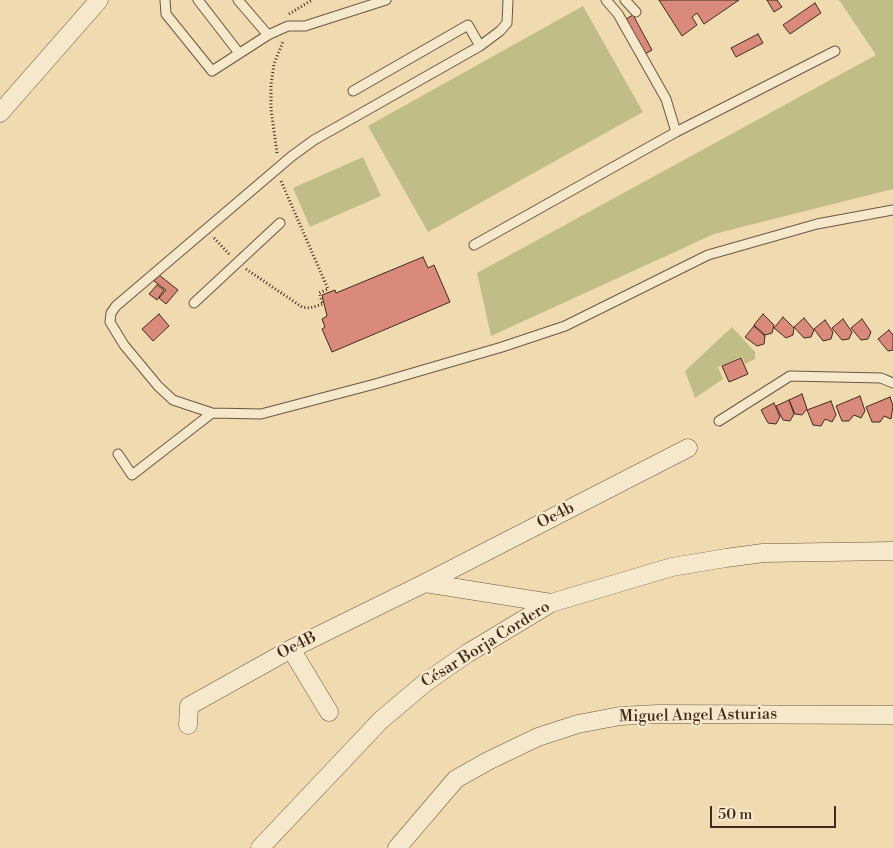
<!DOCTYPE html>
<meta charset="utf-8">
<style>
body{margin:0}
#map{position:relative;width:893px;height:848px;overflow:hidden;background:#efdbaf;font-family:"Libre Bodoni",serif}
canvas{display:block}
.scale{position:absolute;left:710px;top:806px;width:126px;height:22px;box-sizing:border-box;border:2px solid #412b1e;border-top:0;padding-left:6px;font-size:15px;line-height:18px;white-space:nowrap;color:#412b1e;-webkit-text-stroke:4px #f5e8cb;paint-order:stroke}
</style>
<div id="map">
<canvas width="893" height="848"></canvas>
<div class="scale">50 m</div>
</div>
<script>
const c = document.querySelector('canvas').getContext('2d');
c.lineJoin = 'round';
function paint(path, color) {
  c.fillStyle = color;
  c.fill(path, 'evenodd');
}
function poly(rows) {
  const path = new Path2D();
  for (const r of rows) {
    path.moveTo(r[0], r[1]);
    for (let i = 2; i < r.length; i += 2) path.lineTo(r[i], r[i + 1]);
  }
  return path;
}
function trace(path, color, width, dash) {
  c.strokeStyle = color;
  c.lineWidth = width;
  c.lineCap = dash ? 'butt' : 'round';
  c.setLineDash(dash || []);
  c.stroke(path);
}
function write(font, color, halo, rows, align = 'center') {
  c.font = font + ' "Libre Bodoni",serif';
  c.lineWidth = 4.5;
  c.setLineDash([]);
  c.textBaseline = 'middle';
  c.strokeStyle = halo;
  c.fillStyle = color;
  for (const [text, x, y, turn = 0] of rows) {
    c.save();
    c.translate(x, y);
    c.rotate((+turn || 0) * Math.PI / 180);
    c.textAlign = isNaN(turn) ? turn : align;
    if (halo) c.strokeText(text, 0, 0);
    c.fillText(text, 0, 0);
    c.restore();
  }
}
paint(poly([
 [839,0,893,0,893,189,714,234,491,336,477,273,876,55],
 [583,6,643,112,428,232,368,126],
 [363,157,381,196,310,227,293,188],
 [732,327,755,352,755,359,745,364,742,356,718,367,723,379,695,398,685,371]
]), '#c0be86');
const building = poly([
 [659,0,739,0,704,24,697,13,692,17,697,25,682,36,659,0],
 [767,0,777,0,782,7,774,12,767,0],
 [815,3,821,13,790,34,783,25,815,3],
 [633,15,652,50,645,54,626,19,633,15],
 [758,34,763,43,736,57,731,48,758,34],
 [423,257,428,268,434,265,450,302,332,352,322,329,325,327,322,319,327,316,322,295,335,290,336,293,423,257],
 [159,275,178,290,166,304,159,298,166,290,154,281,159,275],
 [157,285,164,290,157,300,149,294,157,285],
 [159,314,169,326,153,341,142,329,159,314],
 [763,314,774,325,772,333,765,335,754,325,763,314],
 [783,317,794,328,793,335,786,338,774,328,783,317],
 [804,318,814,330,811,337,804,338,794,327,804,318],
 [843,319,852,332,849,339,842,340,832,328,843,319],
 [862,319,871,332,868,339,861,340,851,328,862,319],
 [825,320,833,332,831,339,823,341,814,329,825,320],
 [754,326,765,336,764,344,757,346,745,337,754,326],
 [889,330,893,335,893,350,888,351,878,339,889,330],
 [741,358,748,374,729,382,722,366,741,358],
 [802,394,807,409,802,415,795,414,789,400,802,394],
 [860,396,865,411,861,418,854,415,849,421,842,421,836,406,860,396],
 [890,397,893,406,891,419,884,416,880,422,872,422,866,407,890,397],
 [789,400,794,414,790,421,783,420,776,406,789,400],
 [831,401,836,415,832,422,825,419,821,426,813,425,807,410,831,401],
 [774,403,780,417,776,424,768,423,761,410,774,403]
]);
paint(building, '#da8a7b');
trace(building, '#412b1e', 1);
const lane = poly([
 [165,0,166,14,212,71,268,35,288,26,305,26,386,0],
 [198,0,239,53],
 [238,0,268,35],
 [508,0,507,23,500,31,480,46,314,140,292,156,116,306,111,313,110,322,124,345,158,386,173,400,212,413,261,414,375,384,502,347,565,326,708,255,817,224,893,210],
 [606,0,618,14,666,99,676,132],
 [625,0,636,12],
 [353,91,468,25,480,46],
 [474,245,676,132,835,51],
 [194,303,280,223],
 [719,421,790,376,881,378,893,383],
 [118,454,132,475,212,413]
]);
const street = poly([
 [0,113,99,0],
 [425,583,551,603],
 [291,649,329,712],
 [188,725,189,706,291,649,425,583,688,448],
 [260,848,381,720,426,682,468,653,551,603,672,567,726,558,763,553,893,551],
 [397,848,456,779,488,761,538,737,578,724,620,716,658,714,893,715]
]);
trace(lane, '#6c5742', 11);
trace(street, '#6c5742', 19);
trace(poly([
 [289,14,312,0],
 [277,153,271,109,271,84,274,64,283,42],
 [214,238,230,255],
 [246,269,302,307,310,308,323,304,319,293,328,289,281,181]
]), '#412b1e', 3, [1, 2.5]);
trace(lane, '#f5e8cb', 9);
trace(street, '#f5e8cb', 18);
write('16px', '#412b1e', '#f5e8cb', [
 ["Oe4b",556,516,-27],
 ["César Borja Cordero",486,645,-32],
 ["Oe4B",297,646,-27],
 ["Miguel Angel Asturias",698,716,-1]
]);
</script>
